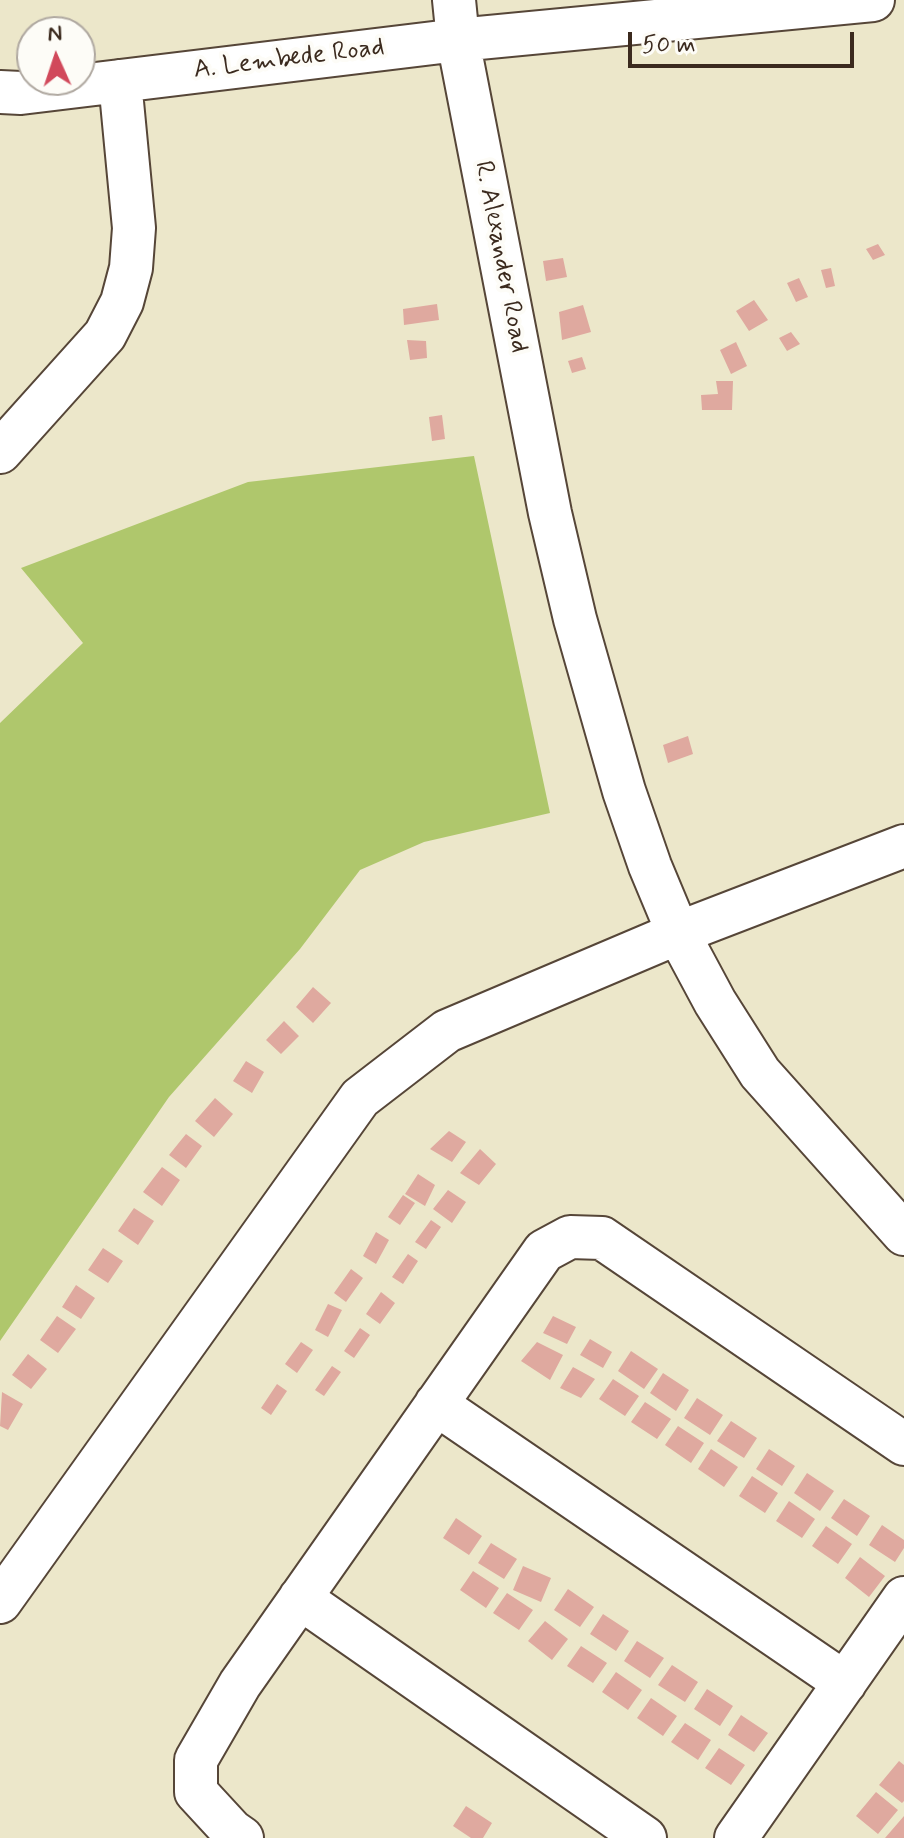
<!DOCTYPE html>
<style>
body{margin:0}
#map{position:relative;width:904px;height:1838px;overflow:hidden;background:#ece7ca;font-family:Mynerve,sans-serif}
canvas{display:block}
.north{position:absolute;left:16px;top:16px;width:80px;height:80px;box-sizing:border-box;background:#fdfcf7;border:2px solid #afa8a0;border-radius:50%;rotate:357deg;font-size:22px;font-weight:700;line-height:32px;text-align:center;color:#3b2a1e}
.north::after{content:'';display:block;margin:auto;width:28px;height:36px;background:#d1495b;clip-path:polygon(50% 0,100% 100%,50% 72%,0 100%)}
.scale{position:absolute;left:628px;top:32px;width:226px;height:36px;box-sizing:border-box;border:4px solid #3b2a1e;border-top:0;padding-left:10px;font-size:24px;line-height:28px;white-space:nowrap;color:#3b2a1e;-webkit-text-stroke:6px #fdfcf7;paint-order:stroke}
</style>
<div id="map">
<canvas width="904" height="1838"></canvas>
<div class="north">N</div>
<div class="scale">50 m</div>
</div>
<script>
const c = document.querySelector('canvas').getContext('2d');
c.lineJoin = 'round';
function paint(path, color) {
  c.fillStyle = color;
  c.fill(path, 'evenodd');
}
function poly(rows) {
  const path = new Path2D();
  for (const r of rows) {
    path.moveTo(r[0], r[1]);
    for (let i = 2; i < r.length; i += 2) path.lineTo(r[i], r[i + 1]);
  }
  return path;
}
function trace(path, color, width, dash) {
  c.strokeStyle = color;
  c.lineWidth = width;
  c.lineCap = dash ? 'butt' : 'round';
  c.setLineDash(dash || []);
  c.stroke(path);
}
function write(font, color, halo, rows, align = 'center') {
  c.font = font + ' Mynerve,sans-serif';
  c.lineWidth = 8;
  c.setLineDash([]);
  c.textBaseline = 'middle';
  c.strokeStyle = halo;
  c.fillStyle = color;
  for (const [text, x, y, turn = 0] of rows) {
    c.save();
    c.translate(x, y);
    c.rotate((+turn || 0) * Math.PI / 180);
    c.textAlign = isNaN(turn) ? turn : align;
    if (halo) c.strokeText(text, 0, 0);
    c.fillText(text, 0, 0);
    c.restore();
  }
}
paint(poly([
 [474,456,550,813,424,842,360,870,300,949,169,1097,0,1341,0,723,83,643,21,568,248,482]
]), '#afc76c');
paint(poly([
 [878,244,885,255,873,260,866,249],
 [563,258,567,277,546,281,543,261],
 [831,268,835,286,826,288,821,270],
 [799,278,808,297,796,302,787,283],
 [754,300,768,320,749,331,736,311],
 [437,304,439,320,404,325,403,309],
 [583,305,591,332,562,340,559,312],
 [791,332,800,344,787,351,779,338],
 [407,340,426,341,427,358,410,360],
 [736,342,747,366,731,374,720,350],
 [582,357,586,369,572,373,568,361],
 [716,381,733,381,732,410,702,410,701,395,718,394],
 [442,415,445,439,432,441,429,417],
 [688,736,693,754,668,763,663,745],
 [313,987,331,1003,313,1023,296,1007],
 [284,1021,299,1036,281,1054,266,1040],
 [246,1061,264,1072,252,1093,233,1081],
 [215,1098,233,1114,214,1137,195,1121],
 [449,1131,466,1142,452,1162,430,1149],
 [186,1134,202,1146,186,1168,169,1155],
 [480,1149,496,1164,479,1185,460,1173],
 [162,1167,180,1180,162,1206,143,1192],
 [418,1174,435,1185,425,1206,405,1194],
 [448,1190,466,1202,452,1223,433,1209],
 [403,1195,415,1203,400,1225,388,1217],
 [134,1208,154,1221,138,1245,118,1231],
 [431,1220,441,1227,426,1249,415,1242],
 [376,1232,389,1240,376,1264,363,1256],
 [103,1248,123,1261,108,1283,88,1270],
 [408,1254,418,1261,403,1284,392,1277],
 [351,1269,363,1278,346,1302,334,1293],
 [76,1285,95,1298,81,1319,62,1307],
 [381,1292,395,1303,380,1324,366,1314],
 [328,1304,342,1310,328,1337,315,1330],
 [57,1316,76,1329,58,1353,40,1340],
 [553,1316,576,1327,567,1344,543,1333],
 [360,1328,370,1335,354,1358,344,1351],
 [590,1339,612,1352,603,1368,580,1355],
 [301,1342,313,1350,297,1373,285,1364],
 [537,1342,563,1355,550,1380,521,1361],
 [631,1351,658,1369,644,1389,618,1371],
 [28,1354,47,1369,31,1389,12,1375],
 [332,1366,341,1372,324,1396,315,1390],
 [573,1367,595,1379,581,1398,560,1388],
 [663,1373,689,1390,676,1411,650,1393],
 [613,1379,639,1396,625,1416,599,1399],
 [277,1384,287,1391,271,1415,261,1408],
 [2,1392,23,1404,8,1430,0,1426],
 [697,1398,723,1415,710,1435,684,1418],
 [645,1402,671,1419,657,1439,631,1422],
 [731,1421,757,1438,744,1458,717,1441],
 [678,1426,704,1443,691,1463,665,1445],
 [711,1449,738,1467,724,1487,698,1469],
 [769,1449,795,1466,782,1486,756,1469],
 [807,1473,834,1491,820,1511,794,1493],
 [752,1476,778,1493,765,1513,739,1496],
 [844,1499,870,1516,857,1536,831,1518],
 [789,1501,815,1519,802,1538,776,1521],
 [456,1518,482,1536,469,1555,443,1538],
 [882,1525,904,1540,904,1548,895,1562,869,1545],
 [826,1526,852,1544,838,1564,812,1546],
 [491,1543,517,1559,504,1579,478,1563],
 [860,1557,885,1576,869,1597,845,1578],
 [523,1566,551,1578,541,1602,513,1590],
 [473,1571,499,1588,486,1608,460,1590],
 [568,1589,594,1607,580,1627,554,1610],
 [507,1593,533,1610,519,1630,493,1613],
 [603,1614,629,1631,616,1651,590,1634],
 [545,1621,568,1639,552,1660,528,1641],
 [637,1641,664,1658,650,1678,624,1661],
 [581,1646,607,1663,593,1683,567,1666],
 [672,1665,698,1682,685,1702,658,1685],
 [616,1672,642,1690,628,1710,602,1692],
 [707,1689,733,1706,720,1726,694,1709],
 [651,1698,677,1716,663,1736,637,1718],
 [741,1715,768,1733,754,1752,728,1735],
 [685,1723,711,1740,698,1760,671,1742],
 [719,1748,745,1765,731,1785,705,1768],
 [899,1761,904,1765,904,1801,902,1803,879,1785],
 [876,1792,898,1810,878,1834,856,1816],
 [466,1806,492,1823,483,1838,471,1838,453,1826],
 [904,1816,904,1838,885,1838]
]), '#dfa99f');
const minor = poly([
 [454,0,458,40,550,513,575,619,624,791,650,866,678,933,715,1002,760,1073,904,1234],
 [0,92,21,93,120,81,458,40,873,0],
 [0,452,105,335,122,302,131,268,134,228,120,81],
 [436,1404,845,1683],
 [300,1598,645,1838],
 [0,1602,360,1098,447,1031,678,933,904,846],
 [242,1838,232,1831,196,1792,196,1760,240,1684,544,1251,570,1237,602,1238,904,1444],
 [736,1838,904,1598]
]);
trace(minor, '#564638', 46);
trace(minor, '#fff', 42);
write('26px', '#3b2a1e', '#fdfcf7', [
 ["A. Lembede Road",289,60,-7],
 ["R. Alexander Road",500,257,79]
]);
</script>
